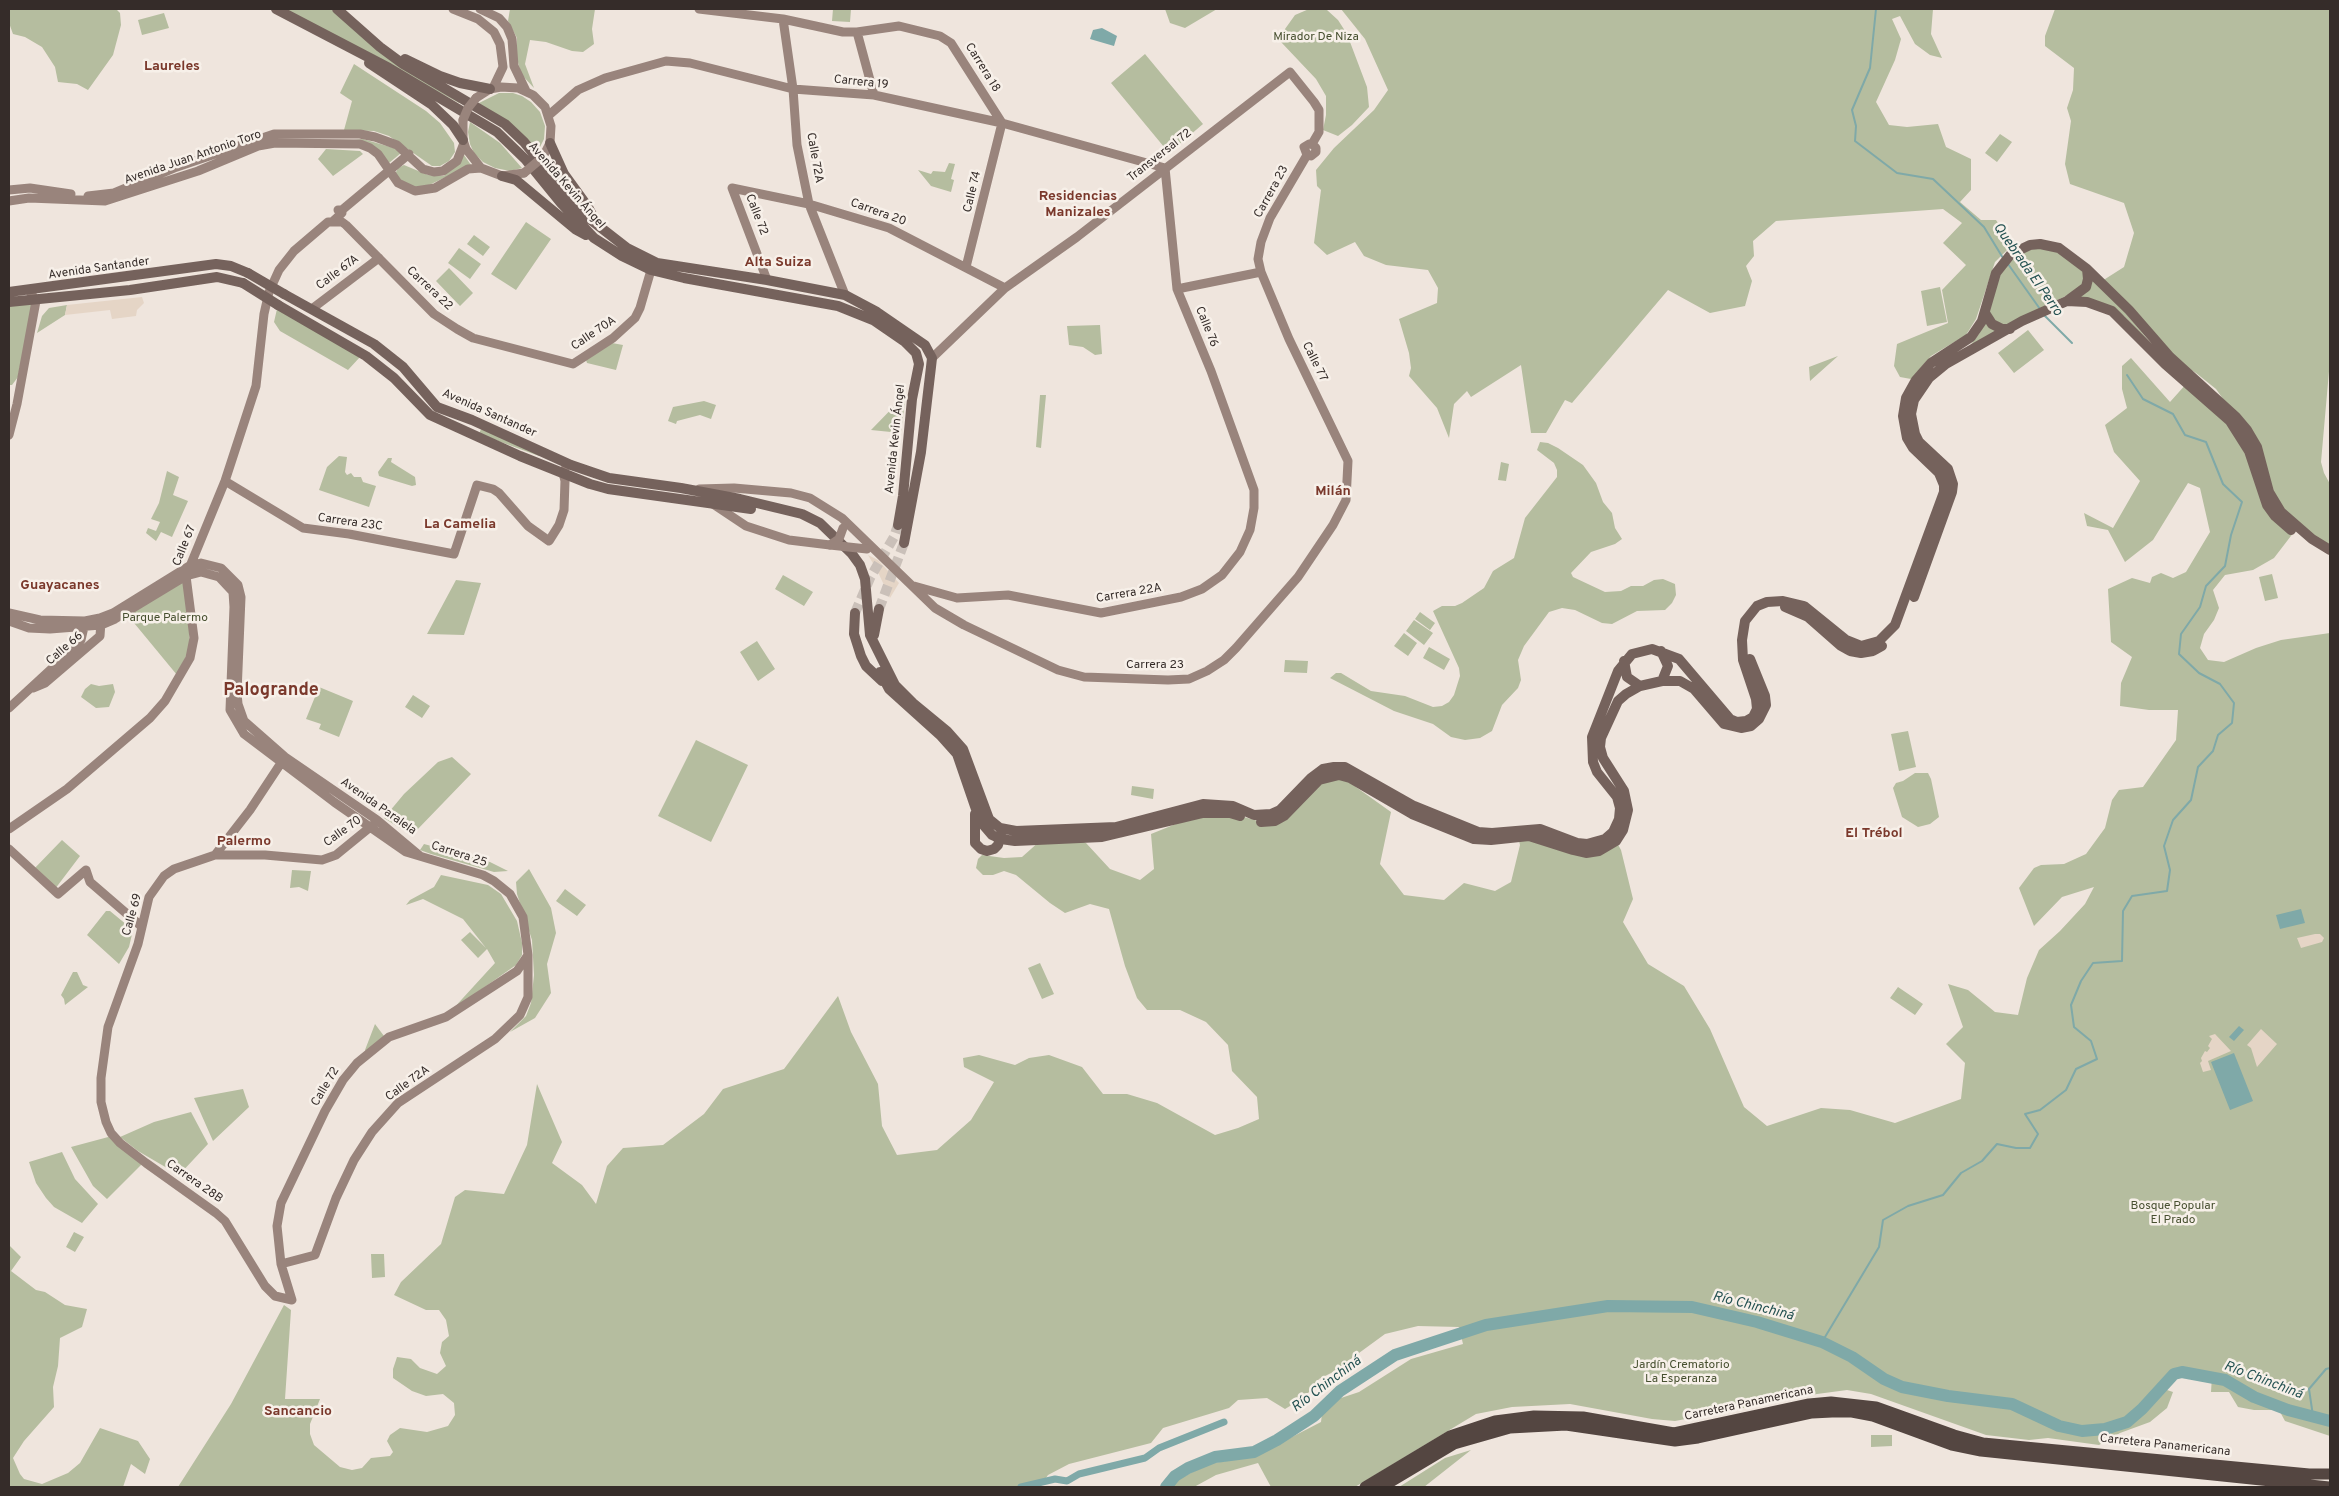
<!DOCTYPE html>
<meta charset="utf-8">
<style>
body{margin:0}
#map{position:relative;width:2339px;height:1496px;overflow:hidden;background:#efe5dd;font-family:Overpass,sans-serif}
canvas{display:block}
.frame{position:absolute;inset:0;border:10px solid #352c29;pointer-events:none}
</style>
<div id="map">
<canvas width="2339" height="1496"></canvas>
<div class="frame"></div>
</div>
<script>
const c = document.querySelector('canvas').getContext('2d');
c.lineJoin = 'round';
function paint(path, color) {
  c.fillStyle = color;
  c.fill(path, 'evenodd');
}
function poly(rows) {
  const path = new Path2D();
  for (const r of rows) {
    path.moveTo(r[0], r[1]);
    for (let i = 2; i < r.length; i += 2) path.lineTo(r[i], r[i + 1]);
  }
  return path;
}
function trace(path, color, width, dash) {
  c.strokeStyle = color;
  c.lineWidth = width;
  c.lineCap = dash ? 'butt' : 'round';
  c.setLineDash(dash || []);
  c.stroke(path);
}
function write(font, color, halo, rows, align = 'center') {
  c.font = font + ' Overpass,sans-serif';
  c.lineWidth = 5;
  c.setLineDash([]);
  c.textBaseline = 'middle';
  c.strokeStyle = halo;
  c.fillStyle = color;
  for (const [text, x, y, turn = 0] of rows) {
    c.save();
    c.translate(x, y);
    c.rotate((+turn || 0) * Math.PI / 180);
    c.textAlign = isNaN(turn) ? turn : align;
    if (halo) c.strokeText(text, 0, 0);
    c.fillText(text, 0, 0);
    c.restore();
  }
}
paint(poly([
 [10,9,116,9,120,13,121,25,113,55,88,90,77,84,58,82,55,67,42,47,25,37,13,34,9,23],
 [285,9,331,9,361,36,460,101,459,103],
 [510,9,595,9,592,29,594,44,583,52,572,51,546,42,530,40,525,64,534,88,521,74,516,54,517,38,508,21],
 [833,9,851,9,850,22,832,21],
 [1165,9,1217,9,1185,28,1170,23],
 [1309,9,1327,10,1338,20,1347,34,1367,87,1369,107,1352,125,1338,136,1323,130,1326,115,1326,96,1316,79,1281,42,1285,29,1295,15],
 [1341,9,1933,9,1931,34,1942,58,1930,55,1915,44,1900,16,1892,19,1901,39,1895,60,1876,102,1889,125,1907,127,1938,124,1946,147,1971,159,1971,190,1960,202,1981,220,1996,220,2010,241,2009,248,1995,262,1976,319,1966,335,1931,356,1911,379,1900,377,1894,366,1897,344,1948,323,1942,290,1966,265,1943,243,1962,223,1943,209,1776,221,1753,241,1754,256,1746,266,1752,281,1745,306,1710,313,1668,290,1572,403,1565,400,1546,433,1531,433,1521,365,1471,397,1467,391,1454,404,1449,438,1437,408,1409,376,1411,368,1409,353,1399,319,1437,303,1438,288,1428,270,1386,265,1364,256,1355,242,1327,255,1314,243,1321,190,1317,186,1316,170,1334,148,1374,110,1388,90,1365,39],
 [2055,9,2330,9,2330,360,2321,462,2324,473,2330,484,2330,550,2281,512,2236,417,2216,389,2196,373,2170,357,2102,281,2124,267,2134,233,2124,203,2070,184,2065,164,2071,121,2067,108,2073,90,2074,68,2045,46,2045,36],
 [164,13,169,28,142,35,138,20],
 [1145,54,1203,124,1169,153,1111,83],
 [354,64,426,111,440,123,454,143,455,152,449,161,440,166,432,166,389,136,374,131,344,130,352,101,340,93],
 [499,93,513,93,522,96,531,102,540,112,545,126,544,139,537,153,479,103],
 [470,122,500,143,522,168,510,171,495,168,483,162,474,153,470,144,468,132],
 [2000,134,2012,142,1997,162,1985,153],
 [363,139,394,148,401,153,389,163,354,140],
 [326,149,360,151,363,154,333,176,318,159],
 [464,155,471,165,427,186,416,188,400,181,395,174,398,168,404,165,428,175,444,176],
 [949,163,955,164,951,179,954,180,951,192,931,186,918,170,931,174,933,171,945,172],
 [526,222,551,239,516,290,491,274],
 [474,235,490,247,483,256,467,244],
 [459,248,481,264,470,279,448,263],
 [2042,248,2056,250,2085,273,2083,285,2076,291,2004,326,1993,322,1988,313,2000,271,2017,255,2029,250],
 [449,268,473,293,460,306,436,281],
 [2092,278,2118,304,2161,355,2124,316,2079,298],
 [1940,287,1947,322,1927,326,1921,291],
 [9,304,32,304,18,377,12,385,9,385],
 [67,305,65,315,37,333,42,316,49,308],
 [277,309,360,357,348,370,280,331,274,322],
 [1986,320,2000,331,1969,347,1979,334],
 [1100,325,1102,354,1095,355,1083,347,1069,345,1067,326],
 [2028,330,2044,350,2014,373,1998,353],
 [612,343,623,345,616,370,587,363,586,360],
 [1838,356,1810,381,1809,367],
 [2131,358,2170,402,2187,383,2240,435,2294,532,2274,558,2253,570,2225,575,2213,590,2219,608,2214,620,2204,634,2200,648,2208,660,2224,662,2256,648,2281,640,2330,633,2330,1436,2285,1421,2279,1410,2254,1410,2238,1407,2229,1392,2211,1392,2212,1376,2182,1372,2174,1374,2161,1388,2173,1392,2167,1408,2150,1422,2120,1433,2099,1445,2048,1438,2029,1440,1986,1435,1871,1394,1847,1390,1817,1394,1675,1421,1652,1419,1570,1404,1512,1407,1476,1414,1355,1487,1271,1487,1258,1463,1216,1475,1194,1487,1172,1487,1179,1479,1208,1464,1255,1456,1321,1422,1322,1414,1335,1400,1359,1392,1411,1359,1463,1344,1459,1327,1418,1326,1385,1334,1333,1372,1319,1379,1305,1397,1285,1409,1267,1398,1238,1400,1229,1408,1163,1428,1151,1443,1069,1464,1048,1475,1040,1487,178,1487,231,1404,284,1305,291,1310,285,1399,320,1399,310,1424,310,1434,314,1445,340,1467,352,1470,362,1468,371,1458,390,1456,393,1452,387,1441,390,1435,400,1428,427,1432,448,1426,455,1415,454,1403,443,1394,426,1396,412,1391,393,1378,393,1369,397,1357,411,1359,420,1368,437,1374,446,1366,440,1353,442,1342,449,1336,446,1320,439,1310,426,1310,394,1295,401,1282,441,1244,455,1197,465,1190,504,1194,527,1145,537,1084,562,1142,552,1163,582,1185,596,1204,607,1166,623,1148,663,1145,704,1114,723,1089,784,1069,838,996,851,1032,878,1084,882,1126,897,1155,937,1150,971,1120,994,1082,964,1067,963,1058,979,1055,1015,1065,1029,1058,1049,1055,1082,1067,1103,1094,1127,1094,1157,1103,1215,1135,1238,1128,1259,1119,1257,1097,1232,1071,1228,1045,1206,1022,1180,1010,1147,1010,1137,998,1125,966,1109,909,1090,904,1065,913,1050,903,1016,875,1004,871,993,875,983,875,976,868,978,859,982,855,1004,858,1022,857,1040,841,1074,838,1086,843,1110,869,1140,880,1154,869,1151,834,1203,813,1240,816,1262,822,1311,787,1339,775,1391,812,1380,864,1404,895,1444,900,1464,883,1495,891,1511,882,1520,845,1518,837,1616,841,1621,850,1633,899,1623,922,1648,964,1684,986,1710,1029,1744,1107,1767,1126,1821,1108,1850,1110,1895,1123,1961,1099,1965,1063,1946,1044,1963,1027,1948,984,1968,990,1995,1012,2018,1015,2027,978,2039,950,2060,931,2085,904,2094,887,2062,897,2034,926,2019,888,2034,868,2041,865,2064,864,2086,854,2105,828,2112,800,2119,790,2143,787,2176,740,2178,710,2149,710,2120,706,2121,683,2132,657,2111,642,2108,589,2132,578,2150,583,2152,577,2161,573,2173,578,2186,572,2210,532,2200,488,2188,483,2153,540,2125,562,2108,530,2087,526,2084,513,2113,528,2140,481,2114,452,2105,425,2127,408,2122,389,2122,366],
 [906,393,901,433,871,430,906,394],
 [1040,395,1046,395,1041,448,1036,447],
 [704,401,716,405,711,419,700,415,677,421,676,424,668,421,673,407],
 [481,429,540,454,539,456,479,434],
 [1540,442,1548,443,1558,448,1583,465,1596,483,1603,502,1612,513,1615,528,1622,539,1615,544,1591,552,1571,573,1573,577,1605,592,1621,591,1631,586,1643,586,1654,580,1663,579,1675,584,1676,595,1672,603,1665,610,1637,611,1612,624,1602,623,1575,610,1562,608,1549,612,1524,646,1518,660,1521,680,1518,688,1502,705,1492,731,1480,738,1465,740,1451,737,1433,724,1394,711,1330,678,1336,673,1341,673,1371,691,1405,696,1433,707,1442,706,1449,702,1454,695,1460,676,1459,668,1433,611,1442,606,1455,606,1462,603,1484,588,1493,571,1514,558,1525,518,1557,477,1557,470,1554,463,1537,450],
 [339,456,347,457,345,472,347,475,351,473,354,477,361,477,363,482,376,486,369,507,319,490,327,467],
 [388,458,392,458,391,462,415,477,416,485,412,486,379,476,378,472],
 [1501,462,1509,464,1506,481,1498,480],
 [167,471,179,477,173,495,188,501,172,537,161,532,156,541,146,533,148,528,156,531,160,522,151,519,159,503],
 [2272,574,2278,598,2265,601,2259,577],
 [783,575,813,592,804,606,775,589],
 [186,576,190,648,177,675,125,612],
 [456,580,481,583,464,635,427,634],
 [1420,612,1435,623,1430,630,1415,619],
 [1414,620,1433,633,1424,645,1406,631],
 [1404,633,1417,643,1408,656,1394,646],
 [757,641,775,669,758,681,740,652],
 [1429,647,1450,659,1444,670,1423,658],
 [1285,660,1308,661,1307,673,1284,672],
 [91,684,99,686,113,684,115,692,109,707,96,708,81,697,85,689],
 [319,687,353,701,339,737,319,729,321,724,306,719],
 [413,695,430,706,422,718,405,707],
 [1908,731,1916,767,1899,771,1891,734],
 [696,740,748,765,711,842,658,816],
 [452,757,471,774,415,832,403,830,384,818,404,794,438,762],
 [1915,773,1928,773,1931,779,1939,817,1930,824,1918,827,1902,817,1893,788,1896,783,1903,781],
 [1132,786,1154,789,1153,799,1131,795],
 [62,840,80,856,55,889,31,872],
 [424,844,490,862,508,871,494,872,431,854,420,850],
 [529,869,551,908,556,933,547,964,551,993,535,1018,510,1032,526,1016,531,1003,534,975,532,940,517,894,516,882],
 [292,870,311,871,308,891,299,887,290,888],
 [441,875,488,885,501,894,517,921,522,943,522,955,516,965,452,1010,495,963,487,949,478,958,461,940,470,932,486,948,463,919,423,899,406,905,410,900,434,887],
 [565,889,586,905,577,916,556,901],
 [106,911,110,911,133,930,129,947,119,964,87,935],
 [1040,963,1054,994,1042,999,1028,968],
 [73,972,77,972,83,985,88,987,65,1005,64,999,61,995],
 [1898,987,1923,1004,1915,1015,1890,998],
 [375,1024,384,1036,366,1053,365,1050],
 [243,1089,249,1107,213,1141,194,1098],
 [191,1112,208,1144,179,1175,138,1151,120,1137,154,1122],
 [112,1136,142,1164,107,1199,93,1186,71,1147],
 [62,1152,75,1179,98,1204,82,1223,54,1207,46,1198,36,1183,29,1162],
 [74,1232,84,1237,75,1252,66,1247],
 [9,1245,21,1257,11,1271,36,1290,45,1292,65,1305,87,1309,82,1327,60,1338,58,1366,53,1387,54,1407,24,1441,13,1458,20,1474,24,1479,42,1484,68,1473,80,1463,100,1428,138,1441,150,1459,145,1474,131,1464,123,1487,9,1487],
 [371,1254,384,1254,385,1277,372,1278],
 [1871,1435,1892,1435,1892,1446,1871,1447],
 [1471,1450,1424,1487,1399,1487,1445,1458]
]), '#b5bd9f');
paint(poly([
 [142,297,144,303,137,310,136,316,112,319,110,310,65,315,67,305],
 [868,555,878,560,899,583,890,598,877,570],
 [2315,934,2320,934,2324,938,2322,942,2301,948,2297,938],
 [2261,1029,2277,1044,2257,1067,2251,1048,2247,1045],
 [2215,1034,2231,1051,2208,1061,2211,1070,2203,1072,2200,1063,2202,1061,2201,1058,2205,1051,2207,1052,2210,1048,2208,1046,2212,1039,2209,1036]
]), '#e5d5c6');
paint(poly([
 [1102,28,1117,36,1114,46,1090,39,1093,30],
 [2301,909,2305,923,2280,929,2276,915],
 [2239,1026,2244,1030,2234,1041,2229,1037],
 [2234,1053,2253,1101,2230,1110,2211,1062]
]), '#7fa9a8');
trace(poly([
 [1876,9,1870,68,1852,110,1856,126,1855,141,1897,173,1933,179,1984,227,2003,258],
 [2008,264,2040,309],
 [2044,315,2072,343],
 [1822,1342,1879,1247,1883,1220,1908,1206,1943,1195,1961,1173,1982,1161,1997,1144,2016,1148,2030,1148,2038,1134,2025,1114,2040,1110,2066,1090,2076,1069,2097,1059,2091,1041,2074,1027,2071,1005,2081,981,2093,963,2122,961,2123,911,2132,896,2167,891,2170,870,2164,846,2173,820,2191,800,2198,767,2213,751,2218,735,2232,723,2234,703,2220,684,2199,673,2179,654,2181,634,2200,607,2206,586,2225,566,2231,535,2242,502,2223,484,2206,442,2185,435,2173,414,2143,399,2127,375],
 [2313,1416,2309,1389,2326,1369,2330,1368]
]), '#7fa9a8', 2);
trace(poly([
 [1021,1487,1055,1479,1067,1481,1079,1474,1145,1458,1159,1448,1224,1422]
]), '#7fa9a8', 7);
trace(poly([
 [1166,1487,1175,1476,1188,1468,1215,1457,1254,1452,1277,1440,1314,1416,1340,1391,1395,1355,1486,1325,1608,1306,1692,1307,1757,1322,1822,1342,1852,1357,1884,1379,1902,1387,1948,1396,2012,1404,2059,1426,2082,1431,2105,1429,2127,1422,2142,1409,2174,1374,2182,1372,2225,1380,2254,1397,2288,1410,2330,1421]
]), '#7fa9a8', 12);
trace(poly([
 [879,609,904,543],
 [855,613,870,578,894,537,898,525]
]), '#cac0b9', 10, [10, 5]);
trace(poly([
 [453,9,478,19,494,32,500,44,503,67,493,88],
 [480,9,499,18,507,27,512,39,514,66,526,91],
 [699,9,783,19,843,32,857,32,899,26,940,36,951,43,1002,123],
 [783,19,793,89,797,145,809,204,845,295],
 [857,32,874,95],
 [476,98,490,89,501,87,518,88,533,95,545,107,551,126,550,143,543,157],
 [549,115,578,90,605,78,666,61,690,63,793,89,874,95,1002,123,1165,168,1177,289,1211,371,1254,490,1254,508,1250,530,1240,552,1222,575,1202,589,1181,597,1101,613,1008,595,957,598,914,586],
 [463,120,463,140,466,149,481,168,502,176,524,173],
 [1307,155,1311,156,1316,152,1316,148,1312,144],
 [732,188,809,204,889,228,1005,288],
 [732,188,767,280],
 [9,190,30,188,71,194],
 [88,196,114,193,174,168,274,134,360,134,375,137,397,145,423,169,434,172,443,171,457,161,464,143],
 [9,201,29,198,105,201,198,171,258,146,275,143,360,144,370,148,378,154,398,183,415,191,435,188,468,169,481,168],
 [338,210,342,210,409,154],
 [332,222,342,222,346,225,434,314,457,329,473,338,573,364,613,338,635,318,640,308,651,270],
 [966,267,1002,123],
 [1177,289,1261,272],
 [313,308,379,258],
 [9,435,17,404,36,301,29,290],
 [225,481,303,528,349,534,454,554,477,485,493,489,499,493,528,526,549,541,559,525,564,510,565,481,563,473,565,469],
 [699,489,734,488,791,493,810,498,842,518,935,608,964,625,1058,670,1084,677,1168,680,1189,679,1207,671,1224,660,1236,648,1298,577,1333,525,1346,500,1348,461,1289,339,1261,272,1258,259,1261,242,1270,218,1307,155,1304,147,1309,144,1312,144,1319,132,1319,110,1314,102,1290,72,1077,237,1005,288,932,358],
 [713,504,746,526,789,540,830,545],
 [9,613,40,620,85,621,100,618,113,613,189,566,201,563,221,568,238,585,241,597,237,693,238,704,244,721,285,757,377,820,420,856],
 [9,621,29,628,50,629,101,625,115,619,186,576,201,572,219,577,233,592,234,607,230,710,244,734,334,802,406,852,483,875,494,881,510,894,523,917,528,955,528,997,520,1015,495,1039,398,1103,372,1132,354,1160,336,1198,315,1255,281,1264],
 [33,688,45,683,100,636,101,622],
 [9,708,74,648,81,640,84,627],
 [285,757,250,810,215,855,174,869,164,876,149,897,138,944,108,1027,101,1078,101,1102,106,1122,111,1133,120,1143,146,1163,216,1213,225,1221,265,1286,275,1296,292,1300,281,1264,277,1226,281,1203,325,1111,343,1080,357,1063,389,1037,446,1017,517,971,528,955],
 [9,829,67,789,150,718,165,701,190,658,194,638,186,576,225,481,256,386,264,314,269,292,279,270,294,251,328,222,332,222,342,213,342,210],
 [9,849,58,894,86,870,90,882,141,926],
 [215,855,265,855,322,860,336,855,374,824]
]), '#99847c', 9);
trace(poly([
 [276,9,389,68,497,132,526,160,561,203,594,238,622,256,651,270,684,278,838,306,873,320,905,342,916,353,919,364,912,399,903,496,898,525],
 [337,9,380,47,403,64,505,124,524,142,582,213,627,248,657,263,767,280,845,295,877,312,925,345,932,358,931,367,921,452,904,543],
 [405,59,440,76,460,83,490,89],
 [369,63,431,104,453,125,463,140],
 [550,143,564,174,588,207,596,222],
 [502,176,516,180,575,229,586,235],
 [9,292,216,264,231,266,248,273],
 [284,294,374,344,403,367,437,407,472,420,571,465,609,478,681,488,740,499,802,514,820,523,852,554,860,565,865,579,870,635,895,685,913,703,947,731,963,749,989,819,1000,828,1016,831,1116,827,1203,804,1233,806,1254,815,1271,814,1280,810,1311,778,1323,769,1334,767,1345,767,1414,806,1478,832,1492,833,1540,829,1577,843,1587,844,1605,839,1613,832,1619,819,1620,808,1617,797,1597,772,1593,762,1592,737,1618,671,1632,654,1652,649,1679,659,1730,719,1737,722,1746,721,1753,717,1757,709,1756,699,1743,660,1742,640,1745,621,1757,606,1767,602,1783,601,1804,606,1846,640,1861,646,1879,641,1895,625,1944,492,1944,485,1939,473,1913,448,1907,438,1903,416,1906,398,1916,380,1931,363,1971,337,1982,321,1996,273,2011,254,2030,245,2040,244,2059,248,2087,269,2129,310,2170,357,2236,417,2247,430,2257,447,2269,492,2281,512,2312,539,2330,550],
 [2067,301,2086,287,2088,279,2087,269],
 [9,302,130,290,217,277,243,283],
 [278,305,366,356,394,378,430,415,520,456,590,484,608,489,751,509],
 [1985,313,1992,324,2002,329,2010,329],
 [1914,597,1952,492,1953,484,1948,469,1919,442,1915,434,1911,414,1914,400,1929,378,1946,364,2022,321,2067,301,2087,302,2112,311,2165,364,2230,421,2249,451,2267,505,2275,516,2291,530],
 [1785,607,1808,617,1841,646,1850,651,1861,653,1873,651,1882,646],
 [855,613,854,634,861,656,866,666,882,681],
 [874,635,879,609],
 [1661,651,1668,666,1662,681],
 [1624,661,1627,677,1640,686],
 [880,672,889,689,940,735,957,754,980,821,992,835,1001,839,1015,841,1102,837,1203,813,1230,813,1240,816],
 [975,814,975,843,981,849,987,851,994,849,998,845,1001,834],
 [1261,822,1275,821,1284,816,1319,780,1339,775,1350,778,1412,814,1474,839,1491,840,1529,836,1573,850,1586,853,1599,851,1616,841,1623,830,1628,810,1624,791,1603,758,1600,747,1601,738,1618,701,1626,694,1640,686,1662,681,1680,681,1694,689,1724,724,1741,728,1751,726,1759,719,1766,705,1765,696,1750,659]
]), '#75625c', 10);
trace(poly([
 [1365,1487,1450,1436,1495,1421,1534,1416,1583,1417,1674,1433,1809,1404,1831,1402,1876,1407,1954,1435,1983,1443,2309,1474,2330,1474],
 [1382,1487,1454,1444,1510,1428,1566,1425,1675,1441,1698,1438,1812,1413,1832,1412,1852,1412,1873,1416,1952,1445,1981,1451,2329,1487]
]), '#544641', 11);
trace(poly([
 [463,120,468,108,476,98],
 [524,173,543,157],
 [830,545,867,549],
 [830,545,839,539,843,528]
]), '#99847c', 9);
trace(poly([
 [248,273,284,294],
 [243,283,278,305]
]), '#75625c', 10);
write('12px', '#475030', '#f7f0e9', [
 ["Mirador De Niza",1316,38],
 ["Parque Palermo",165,619],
 ["Bosque Popular",2173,1207],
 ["El Prado",2173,1221],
 ["Jardín Crematorio",1681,1366],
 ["La Esperanza",1681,1380]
]);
write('12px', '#352c29', '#f7f0e9', [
 ["Carrera 18",982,68,58],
 ["Carrera 19",861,83,6],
 ["Transversal 72",1160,156,-38],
 ["Avenida Juan Antonio Toro",193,158,-19],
 ["Calle 72A",814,158,80],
 ["Avenida Kevin Ángel",566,186,49],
 ["Calle 74",973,192,-77],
 ["Carrera 23",1272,192,-61],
 ["Carrera 20",878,213,20],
 ["Calle 72",756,215,69],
 ["Avenida Santander",99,269,-8],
 ["Calle 67A",338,273,-37],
 ["Carrera 22",429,289,43],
 ["Calle 76",1206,327,68],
 ["Calle 70A",594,334,-34],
 ["Calle 77",1314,362,64],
 ["Avenida Santander",489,414,24],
 ["Avenida Kevin Ángel",896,439,-84],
 ["Carrera 23C",350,523,8],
 ["Calle 67",185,546,-68],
 ["Carrera 22A",1129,594,-10],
 ["Calle 66",65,649,-41],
 ["Carrera 23",1155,666],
 ["Avenida Paralela",378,807,35],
 ["Calle 70",343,832,-36],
 ["Carrera 25",459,855,18],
 ["Calle 69",133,915,-74],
 ["Calle 72A",408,1084,-36],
 ["Calle 72",326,1087,-59],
 ["Carrera 28B",194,1182,35],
 ["Carretera Panamericana",1749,1404,-12],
 ["Carretera Panamericana",2165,1446,6]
]);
write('bold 14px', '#7a382b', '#f7f0e9', [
 ["Laureles",172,67],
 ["Residencias",1078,197],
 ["Manizales",1078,213],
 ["Alta Suiza",778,263],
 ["Milán",1333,492],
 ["La Camelia",460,525],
 ["Guayacanes",60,586],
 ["El Trébol",1874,834],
 ["Palermo",244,842],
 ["Sancancio",298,1412]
]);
write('italic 14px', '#235151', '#f7f0e9', [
 ["Quebrada El Perro",2027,270,55],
 ["Río Chinchiná",1753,1307,14],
 ["Río Chinchiná",2263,1381,21],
 ["Río Chinchiná",1327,1385,-37]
]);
write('bold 18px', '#7a382b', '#f7f0e9', [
 ["Palogrande",271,691]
]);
</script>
